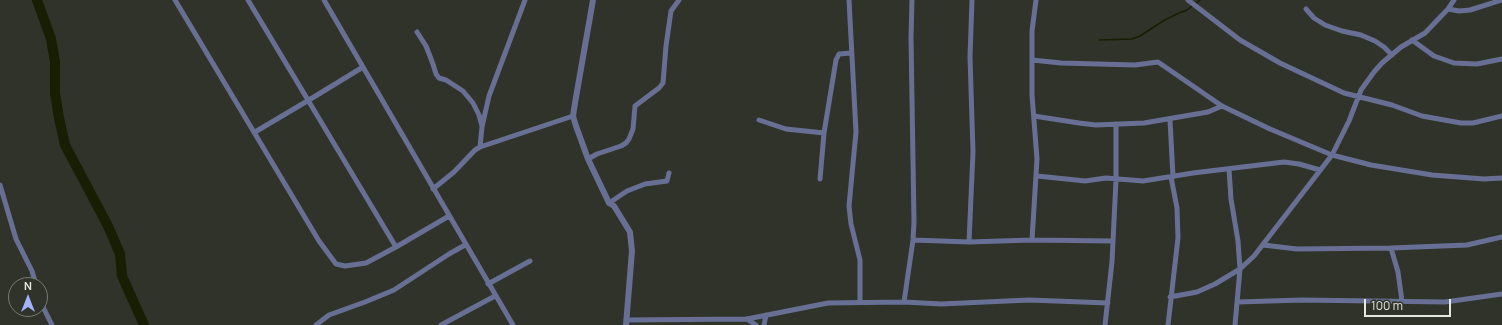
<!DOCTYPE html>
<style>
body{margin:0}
#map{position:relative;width:1502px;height:325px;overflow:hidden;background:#303329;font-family:Manrope,sans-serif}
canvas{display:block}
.north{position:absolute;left:8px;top:277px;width:40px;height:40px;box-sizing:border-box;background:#303329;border:1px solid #787b73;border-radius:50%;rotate:0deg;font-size:11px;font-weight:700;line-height:16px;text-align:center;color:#e5e7e1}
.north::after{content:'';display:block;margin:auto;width:14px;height:18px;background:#a2b2fd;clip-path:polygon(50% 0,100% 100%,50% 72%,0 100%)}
.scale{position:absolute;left:1364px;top:299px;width:87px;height:18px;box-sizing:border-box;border:2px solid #e5e7e1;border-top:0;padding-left:5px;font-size:12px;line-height:14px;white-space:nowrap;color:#e5e7e1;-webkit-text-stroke:3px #303329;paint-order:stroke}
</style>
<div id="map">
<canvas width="1502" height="325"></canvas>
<div class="north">N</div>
<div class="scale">100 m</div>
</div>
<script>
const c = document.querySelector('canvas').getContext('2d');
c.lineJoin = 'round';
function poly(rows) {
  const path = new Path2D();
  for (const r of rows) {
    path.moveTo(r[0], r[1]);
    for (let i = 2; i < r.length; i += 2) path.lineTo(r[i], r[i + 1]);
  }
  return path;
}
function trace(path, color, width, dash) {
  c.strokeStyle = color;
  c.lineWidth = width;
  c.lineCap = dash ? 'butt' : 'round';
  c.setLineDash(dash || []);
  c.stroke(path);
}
trace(poly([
 [1195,4,1200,0],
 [1099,40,1132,39,1140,36,1163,21,1179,13,1187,10,1192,6]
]), '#171e02', 1.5);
trace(poly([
 [37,0,51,39,55,62,55,93,59,118,65,145,108,226,120,254,122,276,144,325]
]), '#171e02', 10);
trace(poly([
 [175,0,319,241,336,264,345,266,366,263,396,247,449,216],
 [248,0,396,247],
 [324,0,513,325],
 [849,0,856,132,849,206,851,224,860,260,860,302],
 [1188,0,1240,40,1280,63,1344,93,1392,105,1422,116,1461,123,1473,123,1502,116],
 [1306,9,1314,18,1325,25,1342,31,1361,35,1375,41,1384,47,1392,55],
 [1448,9,1459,11,1470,10,1502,0],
 [417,32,426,46,433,64,436,74,439,78,446,80,463,91,473,103,479,115,482,126],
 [1412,40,1434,56,1454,63,1477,64,1502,59],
 [1032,60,1061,63,1135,65,1158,62,1222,106,1270,129,1332,155,1371,165,1432,175,1484,179,1502,178],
 [1034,116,1079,123,1096,125,1144,123,1208,112,1222,106],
 [759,120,786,129,824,133],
 [1170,120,1173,177],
 [255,132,309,100,363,67],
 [480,147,482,127,489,96,525,0],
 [588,159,597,154,621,146,626,143,629,139,633,129,635,106,659,88,663,83,666,46,671,11,679,0],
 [1229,169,1231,199,1238,241,1240,269,1235,325],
 [1037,176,1076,180,1085,181,1106,178,1143,181,1193,173,1284,162,1299,164,1320,170],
 [820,179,824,133,836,60,839,54,851,53],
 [0,185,16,239,32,271,36,285],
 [433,189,454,172,475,150,480,147,573,116],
 [609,203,627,191,645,184,667,181,669,173],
 [913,240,969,242,1032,240,1113,241],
 [1032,240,1037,159,1032,95,1032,31,1036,0],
 [969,242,973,152,970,57,972,0],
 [1263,245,1297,249,1391,248,1467,245,1502,237],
 [1391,248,1398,272,1402,301],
 [488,284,530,261],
 [1170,297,1197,292,1215,284,1240,269,1254,256,1332,155,1349,121,1361,90,1374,72,1382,63,1401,47,1425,33,1448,9,1454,0],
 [40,298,44,309,52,325],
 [904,302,913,240,914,222,911,37,912,0],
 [1238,302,1302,300,1445,302,1502,294],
 [747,319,756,325],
 [626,320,747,319,828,303,904,302,941,304,1029,300,1108,303],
 [316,325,329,315,365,302,394,290,449,254,465,245],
 [441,325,495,296],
 [764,325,766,315],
 [1105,325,1112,262,1116,180,1116,124],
 [1168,325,1178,238,1177,208,1171,177]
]), '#677094', 5);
trace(poly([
 [593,0,575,103,573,116,576,126,588,159,609,203,614,206,630,232,632,251,626,325]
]), '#677094', 6);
</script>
